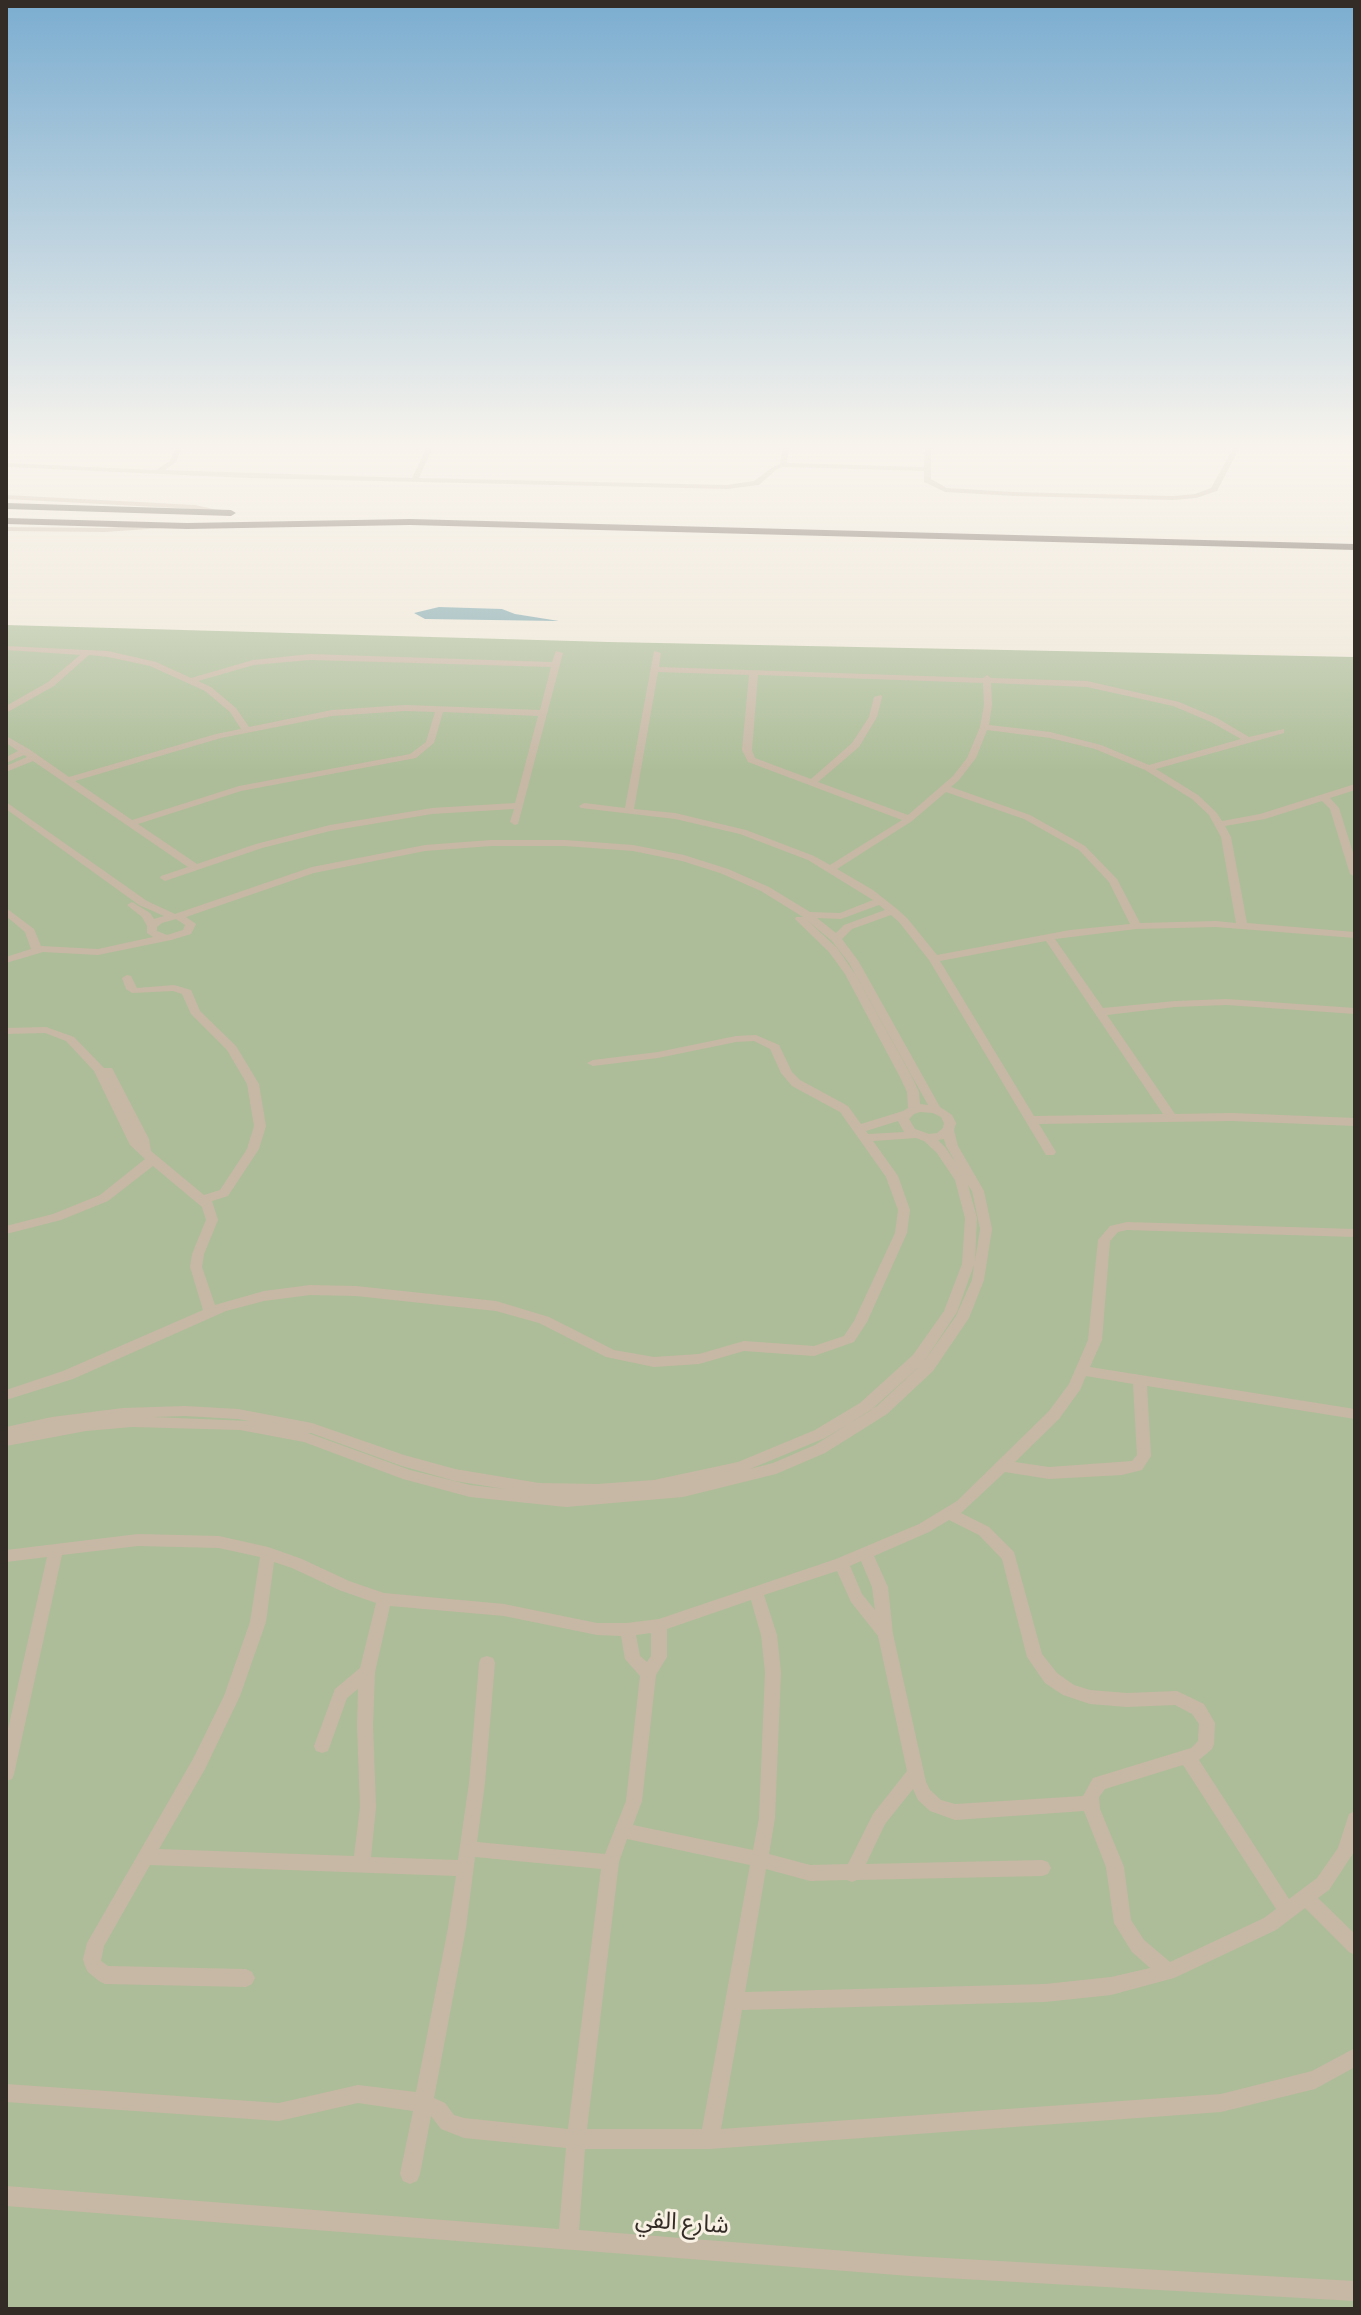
<!DOCTYPE html>
<meta charset="utf-8">
<style>
body{margin:0}
#map{position:relative;width:1361px;height:2315px;overflow:hidden;background:#efe7d8;font-family:"Fira Sans Condensed",sans-serif}
canvas{display:block}
.frame{position:absolute;inset:0;border:8px solid #332b26;pointer-events:none}
</style>
<div id="map">
<canvas width="1361" height="2315"></canvas>
<div class="frame"></div>
</div>
<script>
const c = document.querySelector('canvas').getContext('2d');
c.lineJoin = 'round';
function paint(path, color) {
  c.fillStyle = color;
  c.fill(path, 'evenodd');
}
function poly(rows) {
  const path = new Path2D();
  for (const r of rows) {
    path.moveTo(r[0], r[1]);
    for (let i = 2; i < r.length; i += 2) path.lineTo(r[i], r[i + 1]);
  }
  return path;
}
function write(font, color, halo, rows, align = 'center') {
  c.font = font + ' "Fira Sans Condensed","Noto Sans Arabic",sans-serif';
  c.lineWidth = 6;
  c.setLineDash([]);
  c.textBaseline = 'middle';
  c.strokeStyle = halo;
  c.fillStyle = color;
  for (const [text, x, y, turn = 0] of rows) {
    c.save();
    c.translate(x, y);
    c.rotate((+turn || 0) * Math.PI / 180);
    c.textAlign = isNaN(turn) ? turn : align;
    if (halo) c.strokeText(text, 0, 0);
    c.fillText(text, 0, 0);
    c.restore();
  }
}
paint(poly([
 [6,625,609,642,1355,657,1355,2309,6,2309]
]), '#adbd99');
paint(poly([
 [439,607,502,609,515,614,559,621,425,619,414,613]
]), '#79a3ab');
paint(poly([
 [176,447,182,447,176,462,165,470,412,478,427,447,433,447,419,478,727,485,754,481,773,467,780,464,783,447,789,447,787,463,924,467,925,447,931,447,931,479,947,488,1014,492,1173,496,1195,494,1211,488,1234,447,1240,447,1217,491,1196,498,1173,500,1014,496,945,492,924,482,924,471,784,467,777,469,759,485,727,489,249,478,6,467,6,463,156,470,170,461,176,447],
 [6,495,195,505,231,513,227,515,195,509,6,499,6,495],
 [159,524,163,526,162,528,105,532,6,531,6,527,105,528,159,524],
 [6,646,108,651,156,662,191,678,253,660,310,654,552,662,556,651,563,653,518,824,515,825,510,822,514,809,432,814,330,831,262,848,165,881,160,878,161,876,188,867,33,761,6,772,6,766,27,757,24,755,6,763,6,757,18,751,6,743,6,736,29,749,69,777,216,734,241,729,230,712,205,691,150,666,108,657,89,655,54,686,6,713,6,706,48,682,80,655,6,650,6,646],
 [310,660,551,667,540,710,405,705,332,710,249,727,236,708,211,687,198,681,254,665,310,660],
 [405,711,435,712,426,742,410,754,239,786,132,820,75,781,221,738,332,716,405,711],
 [443,712,538,716,515,803,432,808,330,825,256,844,197,864,138,824,241,791,416,758,434,743,443,712],
 [654,651,661,653,659,667,983,678,987,675,991,678,1087,681,1179,702,1217,718,1249,737,1284,729,1284,733,1156,769,1198,795,1216,812,1222,821,1260,814,1355,784,1355,790,1330,798,1339,808,1355,859,1355,877,1350,874,1330,809,1322,801,1265,819,1225,826,1231,837,1247,923,1355,932,1355,938,1216,927,1136,929,1055,939,1103,1008,1175,1001,1227,999,1355,1008,1355,1014,1227,1005,1175,1007,1107,1015,1175,1114,1232,1113,1355,1118,1355,1126,1232,1121,1039,1124,1056,1152,1054,1155,1046,1155,929,960,899,922,891,915,852,929,842,939,859,962,940,1107,952,1115,956,1123,954,1130,958,1146,984,1191,992,1229,984,1280,969,1318,933,1371,887,1414,825,1453,776,1474,683,1497,566,1507,470,1497,403,1479,304,1442,240,1430,132,1427,86,1431,6,1446,6,1427,52,1417,123,1408,185,1406,238,1409,312,1423,404,1455,455,1469,539,1483,597,1484,654,1480,738,1462,815,1430,860,1403,913,1355,944,1311,962,1264,965,1218,955,1180,937,1153,924,1141,916,1138,873,1141,898,1176,910,1210,907,1233,867,1322,854,1342,814,1356,744,1351,699,1364,654,1367,606,1357,539,1323,496,1311,356,1296,310,1295,264,1301,226,1311,73,1379,6,1400,6,1390,63,1371,203,1310,190,1267,192,1254,206,1220,202,1207,153,1166,108,1201,61,1220,6,1234,6,1226,53,1214,100,1195,145,1159,130,1145,94,1071,66,1041,45,1033,6,1034,6,1028,46,1027,74,1037,104,1068,112,1068,149,1139,151,1151,204,1195,220,1190,247,1149,254,1126,247,1084,227,1050,191,1014,182,994,173,991,132,993,126,989,122,978,127,975,131,976,137,988,174,985,191,990,200,1011,236,1046,259,1084,266,1126,259,1149,228,1196,212,1201,218,1220,204,1254,202,1267,215,1305,264,1291,310,1285,356,1286,496,1301,549,1317,614,1350,654,1357,699,1354,744,1341,814,1346,844,1336,854,1321,895,1233,898,1210,886,1177,840,1112,792,1086,781,1073,770,1049,754,1041,736,1042,658,1058,593,1066,587,1063,593,1060,658,1052,736,1036,756,1035,779,1045,792,1072,800,1080,848,1106,861,1124,903,1111,908,1108,907,1092,900,1077,845,974,829,952,795,919,796,917,803,917,761,891,720,873,682,861,633,851,565,846,491,846,425,851,314,873,186,917,196,924,191,934,171,940,98,955,43,952,6,963,6,957,31,949,25,932,6,916,6,908,34,929,41,946,98,949,153,937,147,933,147,926,142,917,127,905,132,902,150,913,154,919,164,916,139,905,6,809,6,802,147,901,175,914,312,867,425,845,491,840,565,840,633,845,684,855,728,869,769,887,810,912,840,913,873,900,808,860,740,834,675,819,581,808,579,806,584,803,625,808,654,651],
 [658,672,749,675,742,750,748,762,902,820,830,865,814,856,746,830,675,813,634,809,658,672],
 [758,675,983,683,984,705,980,727,967,758,953,776,908,815,818,782,859,747,877,717,882,697,881,695,874,697,869,717,852,743,811,779,755,758,752,750,758,675],
 [991,683,1087,687,1173,706,1211,722,1241,739,1149,765,1101,745,1050,732,989,725,992,705,991,683],
 [987,730,1050,738,1095,749,1145,770,1192,799,1209,815,1221,837,1236,923,1216,921,1140,923,1117,879,1085,846,1030,815,951,787,959,780,976,758,987,730],
 [946,792,1024,819,1079,850,1109,882,1130,924,1070,930,937,955,907,918,897,909,873,890,837,869,912,821,946,792],
 [879,905,885,910,844,925,836,933,817,918,841,919,879,905],
 [176,919,185,925,183,930,167,935,157,931,157,927,162,923,176,919],
 [808,921,832,941,849,963,928,1105,920,1104,919,1092,912,1077,855,974,837,948,808,921],
 [1046,941,1163,1114,1034,1116,940,961,1046,941],
 [920,1112,933,1113,941,1117,944,1123,943,1128,937,1133,929,1134,915,1129,909,1119,914,1114,920,1112],
 [898,1121,904,1132,868,1134,866,1131,898,1121],
 [944,1139,946,1146,956,1163,945,1147,938,1140,944,1139],
 [968,1185,972,1191,980,1229,975,1261,977,1218,968,1185],
 [974,1265,972,1280,956,1316,923,1363,877,1406,815,1445,773,1463,750,1469,825,1438,870,1411,923,1363,957,1312,974,1265],
 [185,1416,238,1419,249,1421,153,1417,185,1416],
 [308,1433,311,1433,402,1466,455,1481,505,1489,470,1485,410,1470,308,1433],
 [1127,1222,1355,1229,1355,1237,1127,1230,1118,1232,1110,1241,1102,1340,1090,1367,1355,1409,1355,1419,1147,1386,1151,1456,1142,1470,1122,1475,1049,1479,1005,1472,961,1513,989,1527,1014,1552,1042,1654,1057,1673,1074,1685,1090,1690,1127,1693,1177,1691,1204,1704,1215,1723,1214,1744,1212,1749,1199,1760,1289,1899,1317,1878,1338,1848,1349,1814,1355,1811,1354,1852,1329,1890,1318,1898,1355,1934,1355,1955,1349,1952,1305,1908,1276,1930,1174,1978,1111,1995,1045,2002,742,2010,721,2129,1221,2094,1312,2071,1355,2048,1355,2067,1315,2089,1221,2112,710,2149,585,2149,579,2230,910,2256,1355,2281,1355,2301,910,2276,6,2206,6,2186,559,2229,566,2148,464,2138,441,2129,431,2116,420,2174,417,2181,410,2184,403,2181,400,2174,413,2111,358,2103,279,2121,6,2102,6,2084,279,2103,358,2085,416,2092,448,1928,456,1876,150,1865,104,1946,101,1961,108,1966,246,1969,252,1972,255,1978,252,1984,246,1987,105,1984,99,1981,88,1972,85,1966,83,1959,87,1943,193,1759,224,1696,250,1622,260,1557,219,1548,138,1546,62,1555,14,1774,12,1779,6,1781,6,1738,47,1557,6,1562,6,1550,138,1534,219,1536,268,1547,302,1559,349,1581,384,1593,504,1604,597,1623,627,1623,659,1619,836,1559,919,1524,957,1501,1049,1411,1069,1384,1088,1340,1098,1240,1110,1226,1127,1222],
 [1086,1376,1133,1384,1137,1455,1132,1461,1049,1467,1015,1462,1059,1419,1080,1390,1086,1376],
 [949,1520,979,1535,1002,1559,1027,1657,1045,1683,1063,1695,1090,1704,1127,1707,1175,1705,1192,1714,1199,1724,1198,1741,1191,1748,1093,1778,1083,1796,955,1804,941,1800,930,1790,926,1782,893,1634,888,1587,874,1556,929,1532,949,1520],
 [861,1561,872,1587,875,1610,862,1594,850,1566,861,1561],
 [274,1562,292,1568,339,1590,376,1603,360,1668,335,1689,314,1746,316,1751,322,1753,328,1751,347,1698,358,1689,357,1725,360,1807,354,1856,159,1849,205,1769,240,1696,266,1622,274,1562],
 [837,1571,851,1602,878,1636,907,1771,873,1814,848,1864,810,1865,769,1854,775,1818,781,1672,777,1635,764,1595,837,1571],
 [751,1600,761,1635,765,1672,759,1818,753,1850,633,1825,642,1801,656,1675,667,1657,667,1629,751,1600],
 [390,1606,504,1616,597,1635,621,1636,625,1659,640,1676,626,1801,605,1854,477,1842,485,1783,495,1663,493,1658,487,1656,481,1658,479,1663,469,1783,458,1860,371,1857,376,1807,373,1725,375,1672,390,1606],
 [651,1633,651,1656,647,1662,640,1656,636,1635,651,1633],
 [1183,1765,1276,1909,1264,1918,1170,1962,1144,1940,1131,1920,1124,1867,1100,1809,1099,1797,1105,1789,1183,1765],
 [913,1789,918,1800,930,1811,955,1820,1084,1811,1106,1867,1114,1923,1132,1952,1150,1968,1111,1977,1045,1984,745,1992,766,1869,810,1881,847,1880,852,1882,857,1880,1042,1876,1048,1874,1051,1868,1048,1862,1042,1860,866,1864,885,1824,913,1789],
 [627,1839,750,1865,702,2129,587,2129,619,1862,627,1839],
 [475,1857,601,1869,568,2129,464,2118,454,2115,445,2103,434,2098,466,1928,475,1857]
]), '#c7b8a5');
paint(poly([
 [6,503,231,510,236,513,231,516,6,509,6,503],
 [6,518,187,523,410,519,1355,544,1355,550,410,525,187,529,6,524,6,518]
]), '#53473d');
const sky = c.createLinearGradient(0, 0, 0, 771);
sky.addColorStop(0, '#7badd0');
sky.addColorStop(0.58, '#f8f4ed');
sky.addColorStop(1, '#f8f4ed00');
c.fillStyle = sky;
c.fillRect(0, 0, 1361, 771);
write('24px', '#332b26', '#f8f1e4', [
 ["شارع الفي",682,2223,4]
]);
</script>
